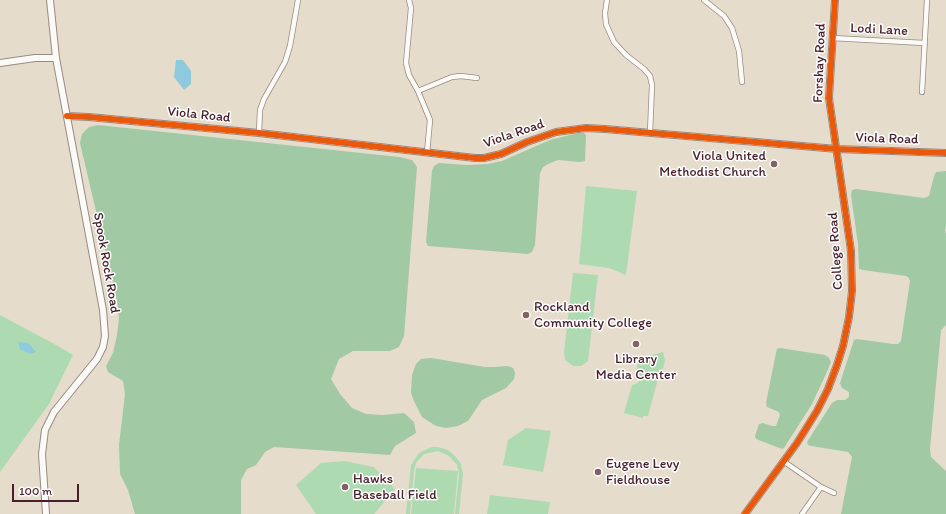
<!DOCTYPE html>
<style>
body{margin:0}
#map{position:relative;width:946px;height:514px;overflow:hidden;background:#e6dccc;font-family:Itim,sans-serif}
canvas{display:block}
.scale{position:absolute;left:12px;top:484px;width:67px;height:18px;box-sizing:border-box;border:2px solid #4a1f2b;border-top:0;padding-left:5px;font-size:12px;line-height:14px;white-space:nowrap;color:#4a1f2b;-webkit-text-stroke:3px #fff;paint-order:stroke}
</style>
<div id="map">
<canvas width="946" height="514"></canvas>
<div class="scale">100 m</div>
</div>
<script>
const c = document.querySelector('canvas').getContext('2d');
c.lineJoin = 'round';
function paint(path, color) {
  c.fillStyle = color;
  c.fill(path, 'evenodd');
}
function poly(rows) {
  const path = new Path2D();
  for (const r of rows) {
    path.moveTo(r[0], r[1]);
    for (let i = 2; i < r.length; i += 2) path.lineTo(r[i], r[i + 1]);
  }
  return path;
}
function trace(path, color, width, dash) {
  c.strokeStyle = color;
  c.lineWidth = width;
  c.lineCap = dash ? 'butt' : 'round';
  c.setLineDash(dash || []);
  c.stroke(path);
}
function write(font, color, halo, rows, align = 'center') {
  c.font = font + ' Itim,sans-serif';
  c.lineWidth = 3;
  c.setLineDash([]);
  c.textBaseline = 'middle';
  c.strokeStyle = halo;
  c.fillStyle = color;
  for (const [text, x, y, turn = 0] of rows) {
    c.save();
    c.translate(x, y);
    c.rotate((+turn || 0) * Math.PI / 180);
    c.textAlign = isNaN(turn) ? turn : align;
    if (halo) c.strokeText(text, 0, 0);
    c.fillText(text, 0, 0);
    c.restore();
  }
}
paint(poly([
 [586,186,637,191,626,275,609,268,579,264],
 [573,273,598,275,588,361,581,366,573,366,565,360,564,352],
 [0,315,58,346,73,355,49,404,0,472],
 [663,352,665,361,660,379,658,379,648,416,643,416,643,418,624,413,632,385,638,383,640,375,636,371,638,362,638,359],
 [526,428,551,431,543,472,503,465,508,440],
 [432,447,438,447,448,450,455,456,461,464,463,474,459,514,455,514,459,474,457,465,449,456,438,451,424,454,416,463,414,471,410,514,406,514,411,465,419,453,427,449],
 [344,461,374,467,395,489,374,514,316,514,296,485,321,463],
 [416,468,458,471,454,514,411,514],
 [490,495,550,502,548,514,487,514]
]), '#aedab2');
paint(poly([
 [98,125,399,157,412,160,417,167,404,336,399,347,390,351,353,351,339,359,331,379,340,394,352,408,366,414,383,415,404,413,414,422,416,433,395,446,390,455,274,447,265,452,256,465,247,469,241,480,241,514,135,514,128,490,120,474,119,445,125,394,123,381,108,372,106,366,113,353,117,335,119,318,117,300,80,143,82,134,89,127],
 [578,133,584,133,586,135,585,161,580,162,558,160,550,163,543,167,540,173,535,245,532,252,528,254,428,246,426,242,432,171,434,166,439,163,467,165,488,164,502,161,550,140],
 [946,171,946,225,945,231,946,234,946,325,941,330,930,449,931,457,946,471,946,514,841,514,852,457,848,452,811,446,808,445,807,442,832,403,837,400,845,400,849,397,849,392,842,388,840,383,854,340,857,339,893,344,898,344,901,341,910,281,909,278,906,276,863,270,859,269,858,244,851,195,852,190,856,189,924,198,929,196,934,176,936,172],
 [780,348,825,355,829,358,831,362,826,374,812,404,784,448,782,449,756,439,755,436,759,424,763,423,772,426,776,426,780,415,779,412,767,407,766,403,776,353,777,349],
 [431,358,485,367,495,367,508,366,513,368,515,373,514,379,506,388,482,400,468,421,458,426,446,428,436,426,422,417,414,401,411,393,412,375,416,364,421,359]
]), '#a1c9a4');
paint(poly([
 [176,60,183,60,191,71,191,84,184,90,174,77],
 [18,342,28,343,36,352,30,354,20,349]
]), '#8ecade');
const street = poly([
 [409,0,411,8,406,63,409,75,418,91,430,120,427,153],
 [607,0,605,13,606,24,614,42,626,55,644,69,650,76,652,85,650,133],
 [704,0,724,16,732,28,739,51,742,82],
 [832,38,924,43],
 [418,91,452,77,461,76,477,78],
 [922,92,927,0],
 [259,133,260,110,264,99,285,62,290,46,298,0],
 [783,461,821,487,834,493],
 [802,514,821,487]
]);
const secondary = poly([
 [0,63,35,58,56,58],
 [67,116,89,117,259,133,475,158,484,158,501,154,527,142,556,132,586,128,605,129,837,149,946,153],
 [46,514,42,454,45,430,54,412,97,359,103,347,105,336,103,310,56,58,50,0],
 [745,514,797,443,817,411,828,389,837,365,843,346,849,317,852,291,851,251,829,98,835,0]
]);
trace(street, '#978b85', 6);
trace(secondary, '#978b85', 8);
trace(street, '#fbfaf7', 4.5);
trace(secondary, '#fbfaf7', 6);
trace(poly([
 [67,116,89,117,259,133,475,158,484,158,501,154,527,142,556,132,586,128,605,129,837,149,946,153],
 [745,514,797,443,817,411,828,389,837,365,843,346,849,317,852,291,851,251,829,98,835,0]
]), '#e8590c', 6);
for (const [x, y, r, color] of [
 [774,164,4,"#816163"],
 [526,315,4,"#816163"],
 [636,344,4,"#816163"],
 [598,472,4,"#816163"],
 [345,487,4,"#816163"]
]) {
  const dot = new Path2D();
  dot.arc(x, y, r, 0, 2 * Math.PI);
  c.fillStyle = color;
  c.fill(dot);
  trace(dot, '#fff', 1.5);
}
write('14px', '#4a1f2b', '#fff', [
 ["Lodi Lane",879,30,3],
 ["Forshay Road",820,63,-88],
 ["Viola Road",199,115,6],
 ["Viola Road",514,134,-19],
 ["Viola Road",887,139,2],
 ["College Road",836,251,-94],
 ["Spook Rock Road",106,263,80]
]);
write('14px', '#4a1f2b', '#fff', [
 ["Viola United",766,156,"right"],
 ["Methodist Church",766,172,"right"],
 ["Rockland",534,307],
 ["Community College",534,323],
 ["Library",636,359,"center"],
 ["Media Center",636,375,"center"],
 ["Eugene Levy",606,464],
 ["Fieldhouse",606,480],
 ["Hawks",353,479],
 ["Baseball Field",353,495]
], 'left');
</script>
